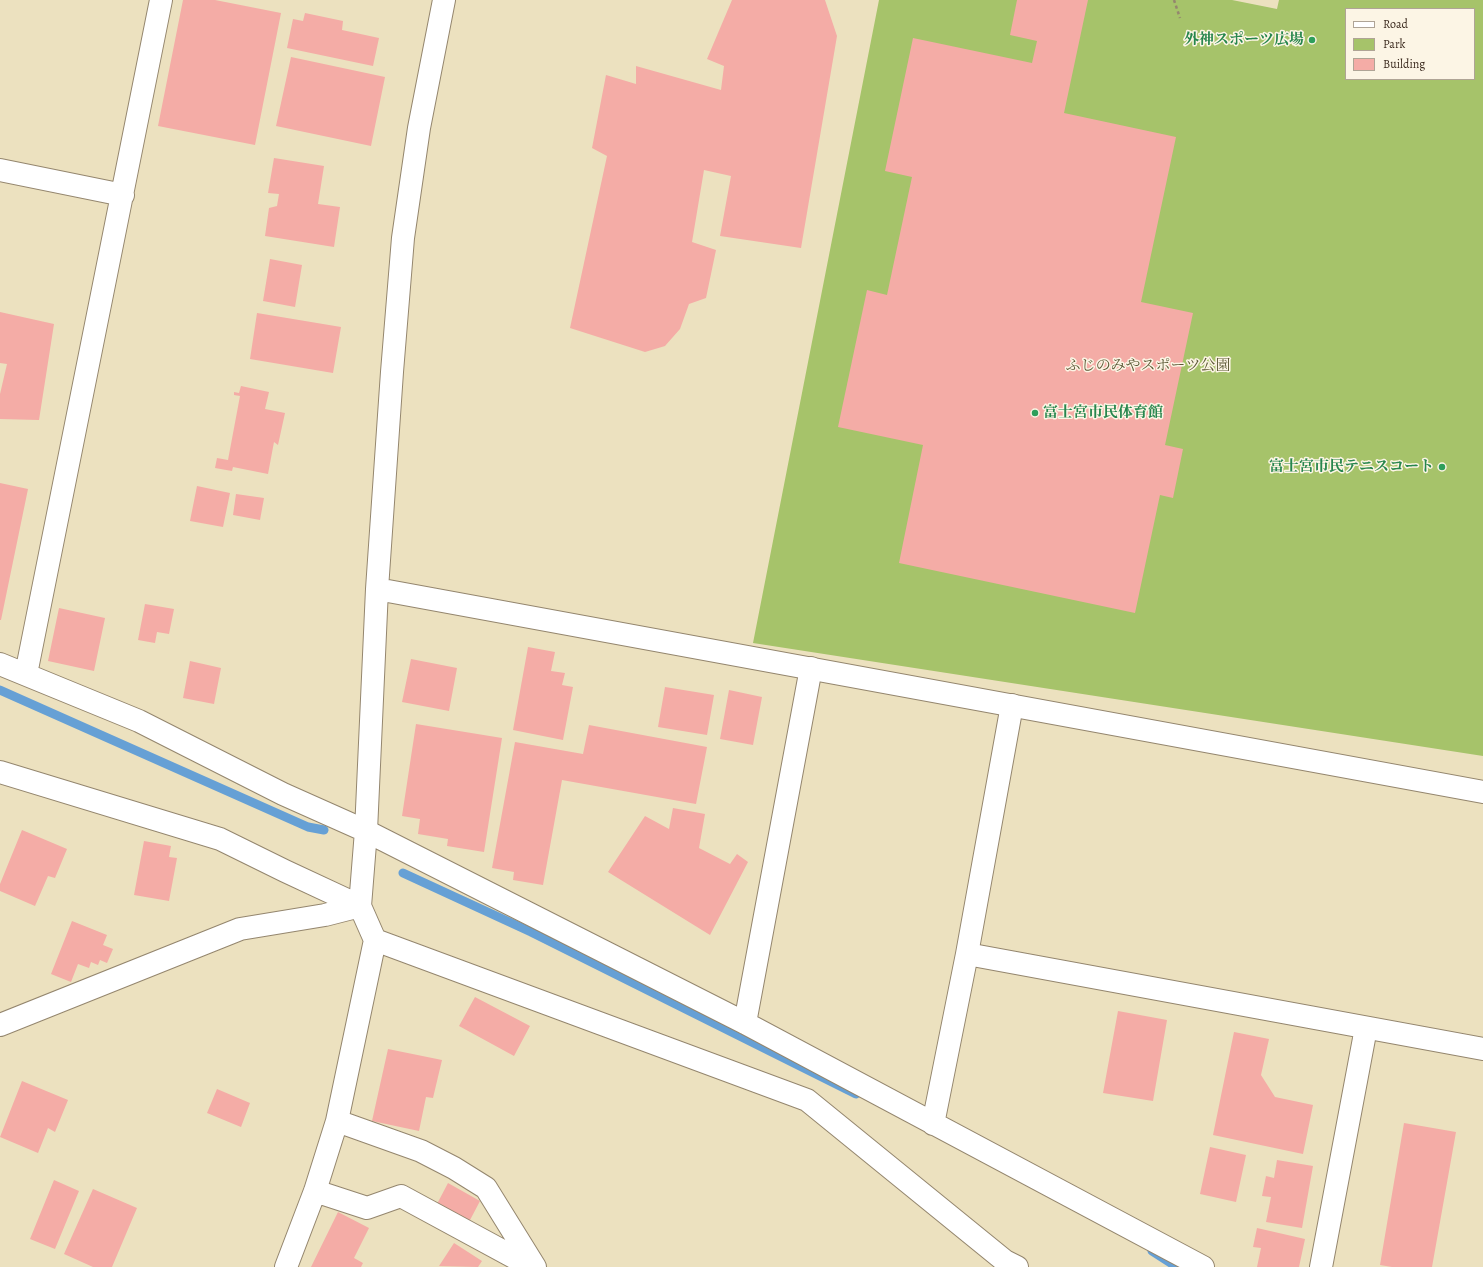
<!DOCTYPE html>
<meta charset="utf-8">
<style>
body{margin:0}
#map{position:relative;width:1483px;height:1267px;overflow:hidden;background:#ece1bf;font-family:Alegreya,serif}
canvas{display:block}
.legend{position:absolute;left:1345px;top:8px;width:130px;height:72px;box-sizing:border-box;background:#fcf5e5;border:1px solid #afa495;margin:0;padding:5px 7px;list-style:none;font-size:12px;color:#3b2a1e}
.legend li{display:flex;align-items:center;gap:8px;height:20px}
.legend b{width:20px;border:1px solid #afa495}
</style>
<div id="map">
<canvas width="1483" height="1267"></canvas>
<ul class="legend">
<li><b style="height:5px;background:#fff"></b>Road</li>
<li><b style="height:11px;background:#a6c36a"></b>Park</li>
<li><b style="height:11px;background:#f4aca6"></b>Building</li>
</ul>
</div>
<script>
const c = document.querySelector('canvas').getContext('2d');
c.lineJoin = 'round';
function paint(path, color) {
  c.fillStyle = color;
  c.fill(path, 'evenodd');
}
function poly(rows) {
  const path = new Path2D();
  for (const r of rows) {
    path.moveTo(r[0], r[1]);
    for (let i = 2; i < r.length; i += 2) path.lineTo(r[i], r[i + 1]);
  }
  return path;
}
function trace(path, color, width, dash) {
  c.strokeStyle = color;
  c.lineWidth = width;
  c.lineCap = dash ? 'butt' : 'round';
  c.setLineDash(dash || []);
  c.stroke(path);
}
function write(font, color, halo, rows, align = 'center') {
  c.font = font + ' Alegreya,"Noto Serif JP",serif';
  c.lineWidth = 3;
  c.setLineDash([]);
  c.textBaseline = 'middle';
  c.strokeStyle = halo;
  c.fillStyle = color;
  for (const [text, x, y, turn = 0] of rows) {
    c.save();
    c.translate(x, y);
    c.rotate((+turn || 0) * Math.PI / 180);
    c.textAlign = isNaN(turn) ? turn : align;
    if (halo) c.strokeText(text, 0, 0);
    c.fillText(text, 0, 0);
    c.restore();
  }
}
paint(poly([
 [879,0,1232,0,1277,9,1279,0,1483,0,1483,756,753,643],
 [1346,9,1474,9,1474,79,1346,79]
]), '#a6c36a');
trace(poly([
 [0,690,308,827,324,830],
 [403,873,531,932,856,1094],
 [1152,1251,1177,1267]
]), '#66a0d5', 9);
paint(poly([
 [183,0,215,0,281,13,255,145,158,126],
 [732,0,825,0,837,36,801,248,720,236,731,176,704,170,692,242,716,250,706,298,689,304,680,329,665,346,645,352,570,328,607,156,592,148,606,75,636,84,636,66,721,90,724,66,707,59],
 [1017,0,1088,0,1064,113,1176,137,1141,302,1193,313,1165,445,1183,449,1173,498,1160,495,1135,613,899,563,923,445,838,427,867,290,887,295,912,177,885,171,913,38,1032,63,1037,41,1010,35],
 [305,13,343,21,342,30,379,38,373,66,287,48,293,19,303,21],
 [291,57,385,77,371,146,276,126],
 [274,158,324,166,318,204,340,207,334,247,265,236,269,208,277,206,279,194,268,193],
 [270,259,302,265,295,307,263,301],
 [0,312,54,324,39,420,0,419,0,394,7,364,0,363],
 [257,313,341,327,333,373,250,359],
 [241,386,269,392,265,409,285,413,278,445,274,442,268,474,233,467,232,471,215,468,217,458,228,460,240,396,234,395,234,392,239,393],
 [0,483,28,489,1,620,0,620],
 [197,486,230,493,223,527,190,521],
 [236,494,264,498,260,520,233,515],
 [145,604,174,609,169,634,157,632,155,643,138,640],
 [59,608,105,618,94,671,48,661],
 [528,647,555,652,551,671,565,673,562,685,573,687,563,740,513,730],
 [411,659,457,668,449,711,402,702],
 [190,661,221,668,214,704,183,698],
 [665,687,714,695,707,735,658,727],
 [729,690,762,697,753,745,720,739],
 [416,724,502,738,484,852,447,846,448,839,418,834,420,819,402,816],
 [589,725,707,747,696,804,562,780,543,885,513,880,514,872,492,868,515,742,583,754],
 [673,808,705,814,699,848,730,864,737,854,748,862,710,935,608,872,645,816,669,829],
 [22,830,67,849,55,878,48,876,35,906,0,891,0,884],
 [144,841,171,846,169,857,177,858,169,901,134,895],
 [72,921,107,935,103,945,113,949,107,963,100,960,98,965,91,962,89,968,78,964,71,982,51,974],
 [475,997,530,1026,514,1056,459,1026],
 [1118,1011,1167,1020,1153,1101,1103,1093],
 [1234,1032,1269,1039,1261,1075,1275,1097,1313,1105,1303,1154,1213,1135],
 [388,1049,442,1060,433,1098,426,1097,419,1131,372,1121],
 [22,1081,68,1100,55,1132,48,1128,38,1153,0,1137],
 [217,1089,250,1103,241,1127,207,1113],
 [1404,1123,1456,1132,1432,1267,1392,1267,1380,1265],
 [1210,1147,1246,1155,1236,1202,1200,1194],
 [1277,1160,1313,1166,1302,1228,1266,1222,1271,1197,1262,1196,1266,1176,1274,1178],
 [54,1180,79,1191,55,1249,30,1239],
 [448,1183,480,1201,469,1222,437,1204],
 [93,1189,137,1208,112,1267,93,1267,64,1254],
 [338,1212,369,1228,354,1258,363,1263,361,1267,311,1267],
 [1257,1228,1305,1239,1299,1267,1257,1267,1261,1248,1253,1247],
 [454,1243,482,1261,478,1267,439,1266]
]), '#f4aca6');
const street = poly([
 [0,170,123,195],
 [0,664,139,721,283,794,366,831,745,1023,1203,1267],
 [26,674,161,0],
 [0,772,220,839,285,871,360,906,375,940,337,1121,315,1191,286,1267],
 [375,940,807,1100,1005,1261,1017,1267],
 [967,954,1483,1049],
 [745,1023,811,668],
 [0,1025,240,929,325,915,360,906,366,831],
 [337,1121,421,1151,454,1168,486,1188,535,1267],
 [933,1124,967,954,1012,705],
 [315,1191,367,1208,401,1196,532,1267],
 [1321,1267,1366,1028]
]);
const secondary = poly([
 [377,589,1483,792],
 [366,831,377,589,392,372,403,238,419,128,444,0]
]);
trace(street, '#94866e', 24);
trace(secondary, '#94866e', 24);
trace(poly([
 [1174,0,1180,18]
]), '#94866e', 2.5, [3, 3]);
trace(street, '#fff', 22);
trace(secondary, '#fff', 22);
for (const [x, y, r, color] of [
 [1312,40,4,"#2e9e5b"],
 [1035,413,4,"#2e9e5b"],
 [1442,467,4,"#2e9e5b"]
]) {
  const dot = new Path2D();
  dot.arc(x, y, r, 0, 2 * Math.PI);
  c.fillStyle = color;
  c.fill(dot);
  trace(dot, '#fcf5e5', 1.5);
}
write('bold 15px', '#27864d', '#fcf5e5', [
 ["外神スポーツ広場",1304,40],
 ["富士宮市民体育館",1043,413,"left"],
 ["富士宮市民テニスコート",1434,467]
], 'right');
write('15px', '#5b5835', '#fcf5e5', [
 ["ふじのみやスポーツ公園",1148,366]
]);
</script>
